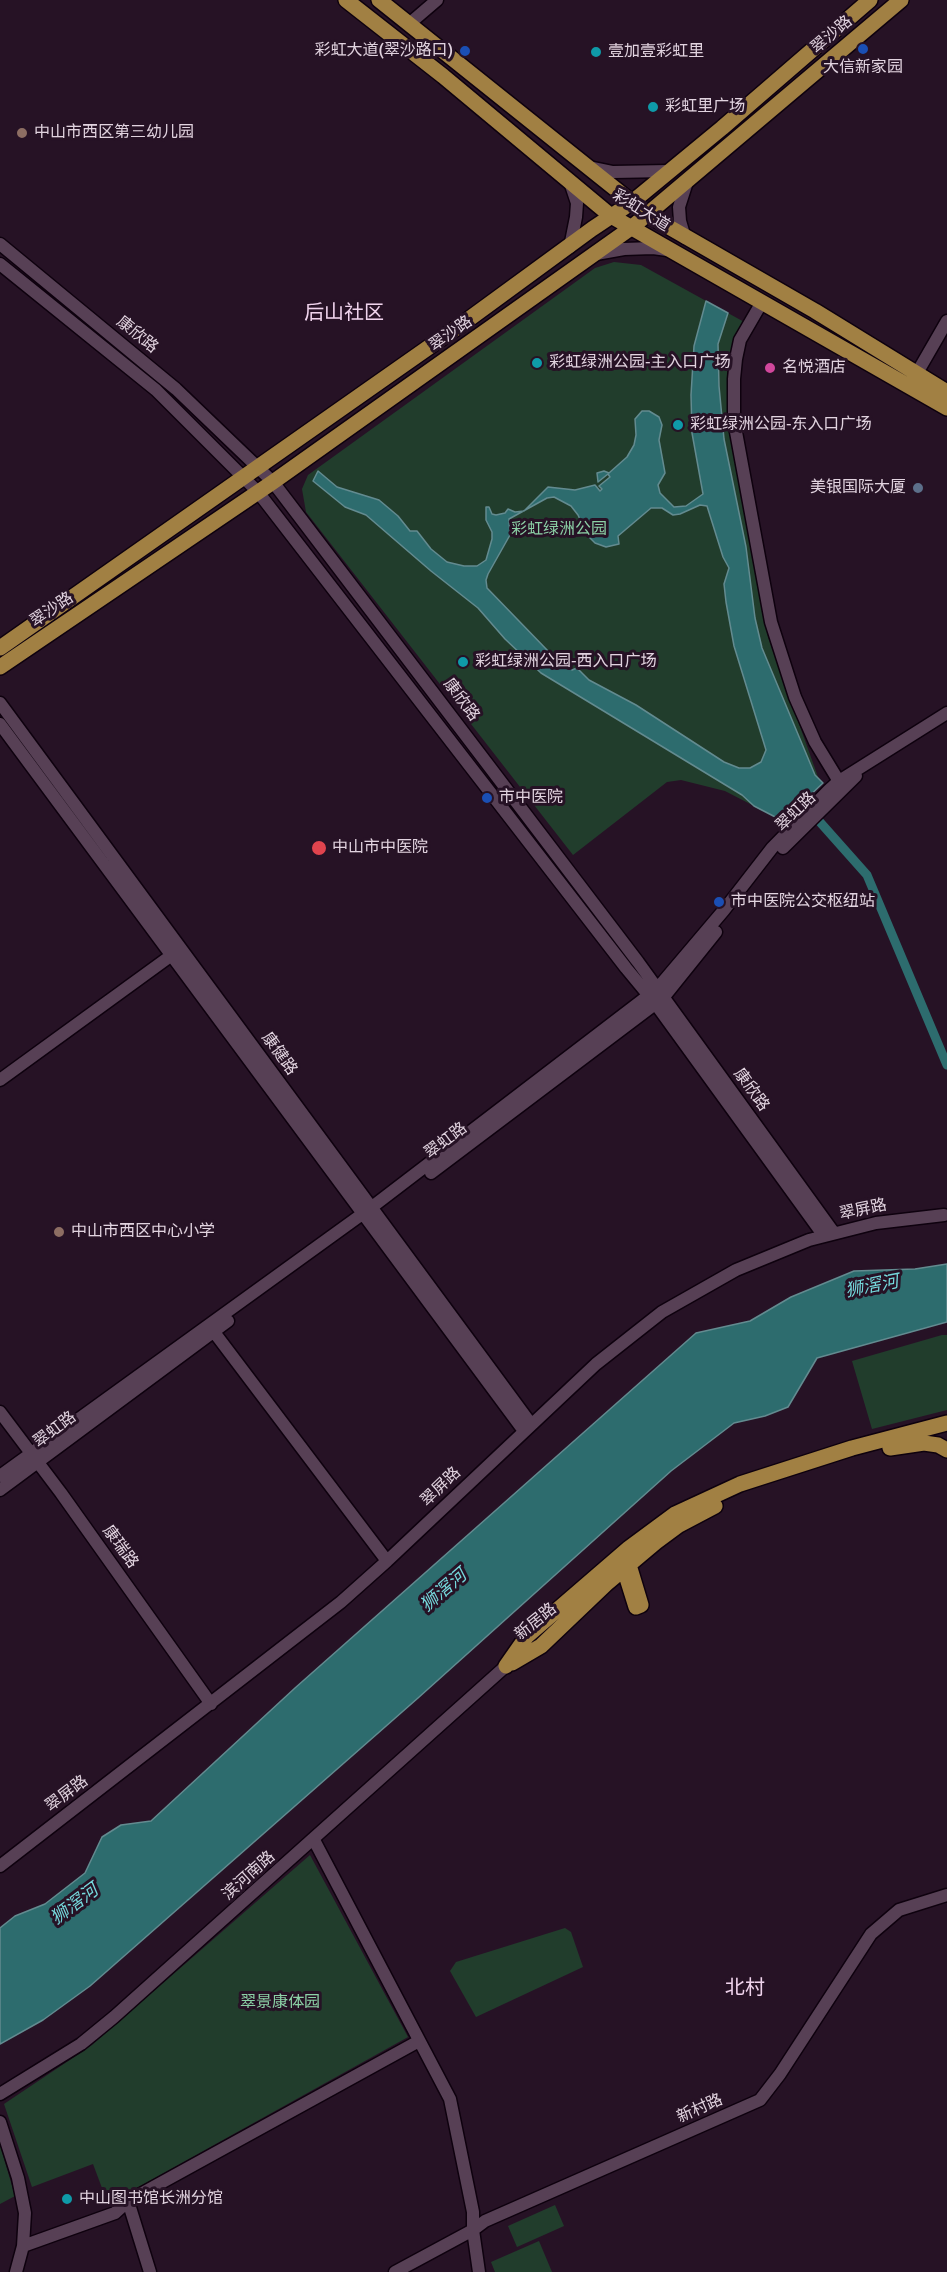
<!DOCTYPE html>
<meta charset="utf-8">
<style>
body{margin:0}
canvas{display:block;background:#261225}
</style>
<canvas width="947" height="2272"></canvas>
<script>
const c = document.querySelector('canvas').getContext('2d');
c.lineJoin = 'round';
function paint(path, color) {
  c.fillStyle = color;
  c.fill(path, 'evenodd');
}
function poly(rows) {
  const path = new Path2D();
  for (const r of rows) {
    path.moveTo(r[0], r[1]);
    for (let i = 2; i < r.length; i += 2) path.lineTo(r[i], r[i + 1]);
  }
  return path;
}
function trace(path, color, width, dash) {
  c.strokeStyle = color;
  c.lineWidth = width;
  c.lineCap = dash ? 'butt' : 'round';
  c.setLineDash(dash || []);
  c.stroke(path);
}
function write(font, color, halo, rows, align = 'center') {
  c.font = font + ' Signika,"Noto Sans SC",sans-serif';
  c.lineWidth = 6;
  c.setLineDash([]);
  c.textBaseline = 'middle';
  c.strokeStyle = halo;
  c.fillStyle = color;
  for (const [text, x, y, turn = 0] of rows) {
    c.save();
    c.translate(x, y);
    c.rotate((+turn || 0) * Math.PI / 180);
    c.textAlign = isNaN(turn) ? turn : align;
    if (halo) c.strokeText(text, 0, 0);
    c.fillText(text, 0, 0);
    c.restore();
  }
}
paint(poly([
 [614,262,641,265,746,323,735,340,728,361,727,387,735,446,768,637,818,777,823,783,783,821,725,791,681,780,667,782,573,855,306,512,302,489,308,475,595,268],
 [942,1335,947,1335,947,1410,872,1429,852,1361],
 [310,1855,408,2037,108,2204,93,2164,32,2187,4,2104,92,2045],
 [565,1928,571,1932,583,1967,476,2017,450,1971,456,1962],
 [0,2145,15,2196,0,2204],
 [555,2205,564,2226,517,2247,508,2226],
 [539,2241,552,2272,495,2272,491,2262]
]), '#213d2c');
const water = poly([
 [706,301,728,313,718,344,719,386,724,439,746,547,755,618,762,648,815,775,823,783,783,821,754,806,742,795,541,673,505,639,478,608,431,571,366,515,345,507,313,481,318,471,337,487,379,500,398,516,410,531,417,531,431,549,447,562,464,566,477,566,486,560,492,539,492,532,486,520,486,507,489,507,492,514,496,515,505,513,508,509,515,512,524,511,548,487,575,490,595,485,600,491,602,489,599,486,610,477,608,474,598,482,597,473,604,471,609,473,627,457,634,445,636,435,635,419,642,411,649,411,659,417,662,425,659,440,665,473,658,485,660,493,674,507,686,506,703,494,692,433,691,395,694,346,706,301],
 [554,497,571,506,578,515,587,535,595,543,606,547,619,544,618,536,651,508,662,508,673,515,680,514,700,505,707,506,723,557,729,568,724,584,726,602,734,646,766,750,761,762,750,768,739,768,724,762,636,705,589,680,577,668,572,670,562,659,549,652,487,588,486,580,488,574,510,535,509,519,547,498,554,497],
 [947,1264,947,1322,817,1358,788,1407,765,1416,734,1423,671,1471,418,1698,90,1986,43,2020,0,2044,0,1928,15,1916,45,1904,85,1873,102,1837,121,1825,151,1821,295,1688,696,1333,750,1321,791,1297,854,1271,915,1269,947,1264]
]);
paint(water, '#2d6c6e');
trace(water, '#638b90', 1.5);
trace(poly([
 [803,803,867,875,947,1065]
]), '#2d6c6e', 9);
const minor = poly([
 [409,24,437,0],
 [589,167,613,172,668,171],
 [685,238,680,221,679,207,687,182],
 [0,244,176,389,273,482,638,962,834,1233],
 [570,247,576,217,577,203,570,182],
 [596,254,624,249,653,248,667,250],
 [0,264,156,390,258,492,626,968,655,1003,824,1236],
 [762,302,740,340,736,359,734,379,734,421,771,622,795,697,815,742,843,788],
 [917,373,947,321],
 [0,703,531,1424],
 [0,724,524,1431],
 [783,848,856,776],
 [0,1080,176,952],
 [431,1173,663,998,716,932],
 [214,1332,387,1561],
 [0,1412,61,1493,211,1704],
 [0,1476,372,1207,657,989,724,910,772,848,829,790,839,781,947,713],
 [0,1490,228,1321],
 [314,1840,450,2099,473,2212,473,2230,479,2272],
 [0,1866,341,1602,387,1561,596,1364,662,1312,736,1270,809,1240,876,1223,944,1215],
 [0,2094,81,2044,114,2017,506,1666],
 [0,2122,18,2178,25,2213,23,2246,16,2272],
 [128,2201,150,2272],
 [23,2246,115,2213,128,2201,419,2041],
 [395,2272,473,2230,485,2221,760,2100,780,2074,871,1934,899,1910,947,1895]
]);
const major = poly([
 [346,0,443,76,611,216,947,408],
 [379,0,648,215,815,311,947,392],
 [0,648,469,319,592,229,631,203,722,128,870,0],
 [0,667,273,482,631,228,901,0],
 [890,1448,924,1443,938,1445,947,1450],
 [621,1559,636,1607,641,1605,626,1555],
 [512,1663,541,1646,606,1584,656,1542,679,1525,715,1506],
 [506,1666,527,1636,629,1548,675,1514,740,1484,852,1448,947,1423]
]);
trace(minor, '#0e010e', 15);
trace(major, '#0e010e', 18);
trace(minor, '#574055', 12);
trace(major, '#a18043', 15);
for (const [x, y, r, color] of [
 [863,49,6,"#1a4fb4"],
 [465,51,6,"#1a4fb4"],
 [596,52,6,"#0f9aa8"],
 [653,107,6,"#0f9aa8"],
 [22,133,6,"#8d6e63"],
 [537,363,6,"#0f9aa8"],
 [770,368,6,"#d1479c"],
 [678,425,6,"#0f9aa8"],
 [918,488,6,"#5c6f8a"],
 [463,662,6,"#0f9aa8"],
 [487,798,6,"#1a4fb4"],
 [319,848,8,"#e0444e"],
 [719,902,6,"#1a4fb4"],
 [59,1232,6,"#8d6e63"],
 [67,2199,6,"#0f9aa8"]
]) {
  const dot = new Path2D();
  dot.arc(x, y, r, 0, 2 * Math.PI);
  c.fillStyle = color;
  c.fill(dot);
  trace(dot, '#261225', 2);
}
write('16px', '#e1d3df', '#261225', [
 ["翠沙路",832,35,-40],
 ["彩虹大道",641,211,32],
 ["翠沙路",451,334,-35],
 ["康欣路",137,335,39],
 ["翠沙路",52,610,-34],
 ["康欣路",461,700,53],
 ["翠虹路",796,812,-44],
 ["康健路",279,1054,54],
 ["康欣路",751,1090,54],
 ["翠虹路",446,1141,-37],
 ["翠屏路",863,1210,-12],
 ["翠虹路",55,1430,-37],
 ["翠屏路",441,1487,-44],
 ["康瑞路",120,1547,54],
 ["新居路",536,1622,-39],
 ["翠屏路",67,1794,-37],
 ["滨河南路",249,1876,-42],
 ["新村路",700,2109,-24]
]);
write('16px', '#e1d3df', '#261225', [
 ["彩虹大道(翠沙路口)",453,51,"right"],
 ["壹加壹彩虹里",608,52],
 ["大信新家园",863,68,"center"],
 ["彩虹里广场",665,107],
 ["中山市西区第三幼儿园",34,133],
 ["彩虹绿洲公园-主入口广场",549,363],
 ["名悦酒店",782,368],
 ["彩虹绿洲公园-东入口广场",690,425],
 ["美银国际大厦",906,488,"right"],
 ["彩虹绿洲公园-西入口广场",475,662],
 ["市中医院",499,798],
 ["中山市中医院",332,848],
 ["市中医院公交枢纽站",731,902],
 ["中山市西区中心小学",71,1232],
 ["中山图书馆长洲分馆",79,2199]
], 'left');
write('16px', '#8cd1a6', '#261225', [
 ["彩虹绿洲公园",559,530],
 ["翠景康体园",280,2003]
]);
write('italic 18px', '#75d9dc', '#261225', [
 ["狮滘河",872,1287,-11],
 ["狮滘河",444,1591,-41],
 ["狮滘河",75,1905,-37]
]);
write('20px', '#efd3ec', '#261225', [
 ["后山社区",344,314],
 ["北村",745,1989]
]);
</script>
